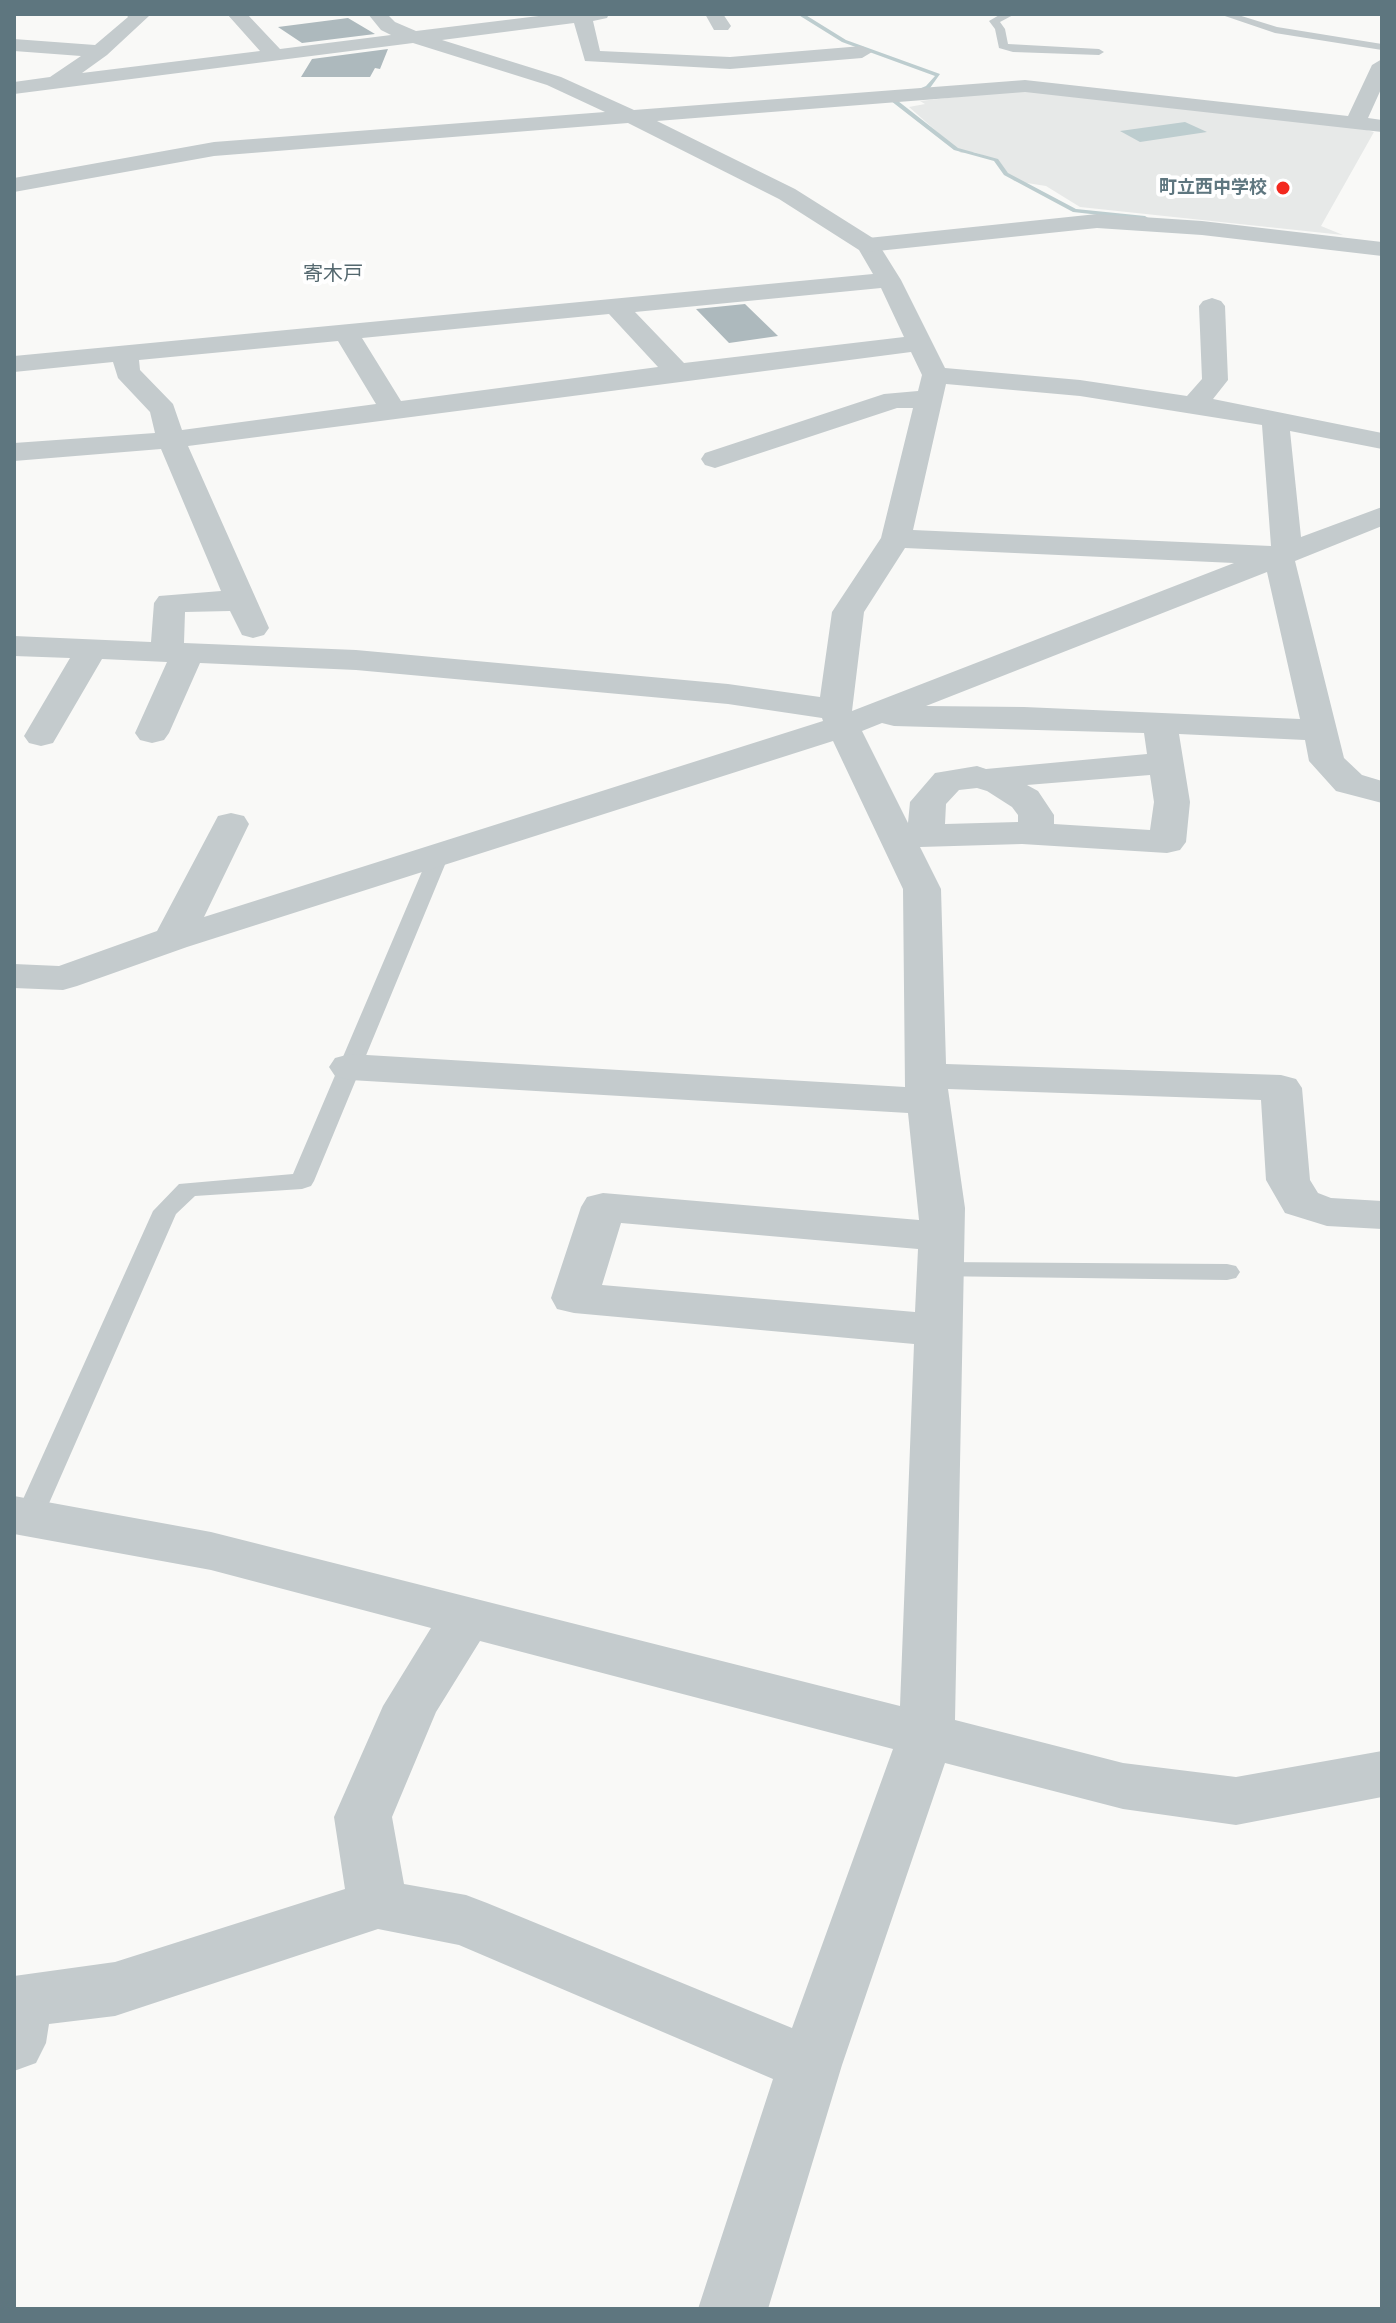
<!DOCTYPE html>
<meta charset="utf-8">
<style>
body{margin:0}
#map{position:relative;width:1396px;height:2323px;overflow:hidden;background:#f9f9f7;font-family:"PT Sans Narrow",sans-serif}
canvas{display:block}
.frame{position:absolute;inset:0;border:16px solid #5e767f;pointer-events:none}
</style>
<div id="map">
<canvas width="1396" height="2323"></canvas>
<div class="frame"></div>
</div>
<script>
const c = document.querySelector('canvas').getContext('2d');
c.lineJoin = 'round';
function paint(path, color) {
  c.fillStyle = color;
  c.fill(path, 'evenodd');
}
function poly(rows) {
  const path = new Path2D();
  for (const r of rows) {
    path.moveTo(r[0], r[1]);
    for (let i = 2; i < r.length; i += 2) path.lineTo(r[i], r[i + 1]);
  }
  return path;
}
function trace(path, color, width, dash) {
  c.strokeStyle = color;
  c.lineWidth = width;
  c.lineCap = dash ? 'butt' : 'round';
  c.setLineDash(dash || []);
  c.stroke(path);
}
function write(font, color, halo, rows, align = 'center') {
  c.font = font + ' "PT Sans Narrow","Noto Sans JP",sans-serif';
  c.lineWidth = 8;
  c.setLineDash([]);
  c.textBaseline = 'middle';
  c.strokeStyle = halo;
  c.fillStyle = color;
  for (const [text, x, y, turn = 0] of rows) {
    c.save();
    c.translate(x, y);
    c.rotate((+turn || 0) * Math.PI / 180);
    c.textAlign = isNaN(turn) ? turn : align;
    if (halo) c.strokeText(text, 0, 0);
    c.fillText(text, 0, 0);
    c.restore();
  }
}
paint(poly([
 [1030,89,1363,129,1374,132,1321,226,1343,235,1080,207,1046,186,1014,181,998,161,974,152,961,153,909,107,925,104,920,101]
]), '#e7e9e8');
paint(poly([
 [1185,122,1207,132,1140,142,1120,131]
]), '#bdcdcf');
paint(poly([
 [797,14,804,14,846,40,940,74,930,88,898,101,958,148,998,159,1008,173,1076,209,1145,216,1148,218,1145,220,1073,212,1004,175,994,161,954,150,891,101,926,86,935,76,842,42,797,14]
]), '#bdcdcf');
paint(poly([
 [348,18,375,34,302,43,278,27],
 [388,49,380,69,375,68,370,77,301,77,312,59],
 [745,304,778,336,729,343,696,309]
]), '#adb9bd');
paint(poly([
 [1001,14,1015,14,1000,22,1005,29,1008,44,1099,49,1104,52,1099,55,1013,52,999,48,995,29,989,21,1001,14],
 [1219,14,1235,14,1277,27,1382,44,1382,50,1275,33,1219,14],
 [439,849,449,855,314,1181,311,1186,302,1189,195,1196,176,1214,43,1517,39,1524,29,1527,19,1524,15,1517,153,1211,179,1184,293,1174,429,855,439,849],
 [941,1262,1227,1264,1236,1266,1240,1272,1236,1278,1227,1280,932,1276,928,1270,932,1264,941,1262]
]), '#c4cbcd');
paint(poly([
 [126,14,149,16,107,55,82,73,260,51,227,14,247,14,280,49,391,35,381,30,368,14,387,14,395,22,416,31,555,14,609,14,607,18,593,21,600,51,730,57,862,46,872,52,862,58,730,69,585,61,574,23,442,40,561,77,634,110,1025,80,1348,116,1372,65,1382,59,1382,87,1368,118,1382,120,1382,132,1025,92,657,121,795,189,876,240,901,280,945,368,1080,380,1187,396,1202,379,1199,306,1203,301,1212,298,1221,301,1225,306,1228,380,1213,399,1382,433,1382,449,1290,431,1301,537,1382,507,1382,526,1295,561,1344,758,1362,775,1382,781,1382,803,1336,791,1309,761,1305,740,1179,734,1190,802,1186,842,1180,850,1167,853,1022,844,920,847,941,889,946,1064,1281,1075,1296,1079,1302,1088,1310,1180,1318,1193,1331,1198,1382,1201,1382,1229,1327,1226,1285,1213,1266,1180,1261,1100,948,1089,965,1208,955,1720,1123,1763,1236,1777,1382,1751,1382,1797,1236,1825,1123,1809,945,1763,842,2065,768,2309,698,2309,773,2079,459,1945,378,1929,115,2016,49,2024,46,2043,36,2063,14,2071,14,1976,115,1962,345,1889,334,1817,383,1706,431,1628,211,1570,14,1534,14,1496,211,1532,900,1706,914,1344,574,1313,557,1309,551,1298,581,1207,587,1197,603,1193,919,1220,908,1113,350,1080,335,1076,329,1067,335,1058,350,1054,905,1087,903,889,833,741,187,947,77,986,63,990,14,988,14,964,59,966,157,931,218,816,231,813,244,816,249,824,204,917,823,721,822,718,728,704,356,670,200,663,169,733,164,740,152,743,140,740,135,733,167,662,102,659,53,743,41,746,29,743,24,736,70,658,14,656,14,636,151,642,154,603,159,596,221,591,161,449,14,461,14,443,155,433,150,412,118,378,113,362,14,372,14,356,873,274,859,250,779,199,628,123,214,156,14,192,14,178,214,142,605,112,547,85,413,43,14,94,14,82,50,77,81,56,14,51,14,39,95,45,128,17,126,14],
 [881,288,904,337,684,363,635,312,881,288],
 [609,314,658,367,401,401,362,338,609,314],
 [338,341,376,404,182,430,173,404,140,370,139,360,338,341],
 [911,352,922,375,918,391,884,394,705,453,701,459,705,465,715,468,897,408,913,408,881,538,832,612,820,697,728,684,356,650,184,643,185,612,230,611,242,635,253,638,264,635,269,628,188,446,911,352],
 [946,384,1080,396,1262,425,1271,546,913,530,946,384],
 [905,548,1234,563,852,711,864,612,905,548],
 [1267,572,1300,719,1024,707,926,706,1267,572],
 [882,723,894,726,1144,733,1147,754,986,769,977,766,935,773,910,802,908,823,862,731,882,723],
 [1150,775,1154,802,1150,830,1054,824,1054,815,1038,791,1027,785,1150,775],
 [977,788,987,791,1012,807,1018,815,1018,822,945,824,946,804,959,790,977,788],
 [621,1223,918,1249,915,1312,602,1285,621,1223],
 [480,1641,893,1749,792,2028,487,1903,466,1895,404,1884,392,1817,436,1712,480,1641],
 [705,14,723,14,731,26,728,30,714,30,705,14]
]), '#c4cbcd');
paint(poly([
 [1097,214,1202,221,1382,242,1382,256,1202,235,1097,228,868,252,860,250,856,245,860,240,868,238,1097,214]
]), '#c4cbcd');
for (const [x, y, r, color] of [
 [1283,188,8,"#f3281e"]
]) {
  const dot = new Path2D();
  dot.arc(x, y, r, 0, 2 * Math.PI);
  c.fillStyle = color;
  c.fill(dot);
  trace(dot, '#fff', 3);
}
write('bold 18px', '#5e767f', '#fff', [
 ["町立西中学校",1267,188]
], 'right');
write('20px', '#54686f', '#fff', [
 ["寄木戸",333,274]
]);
</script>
